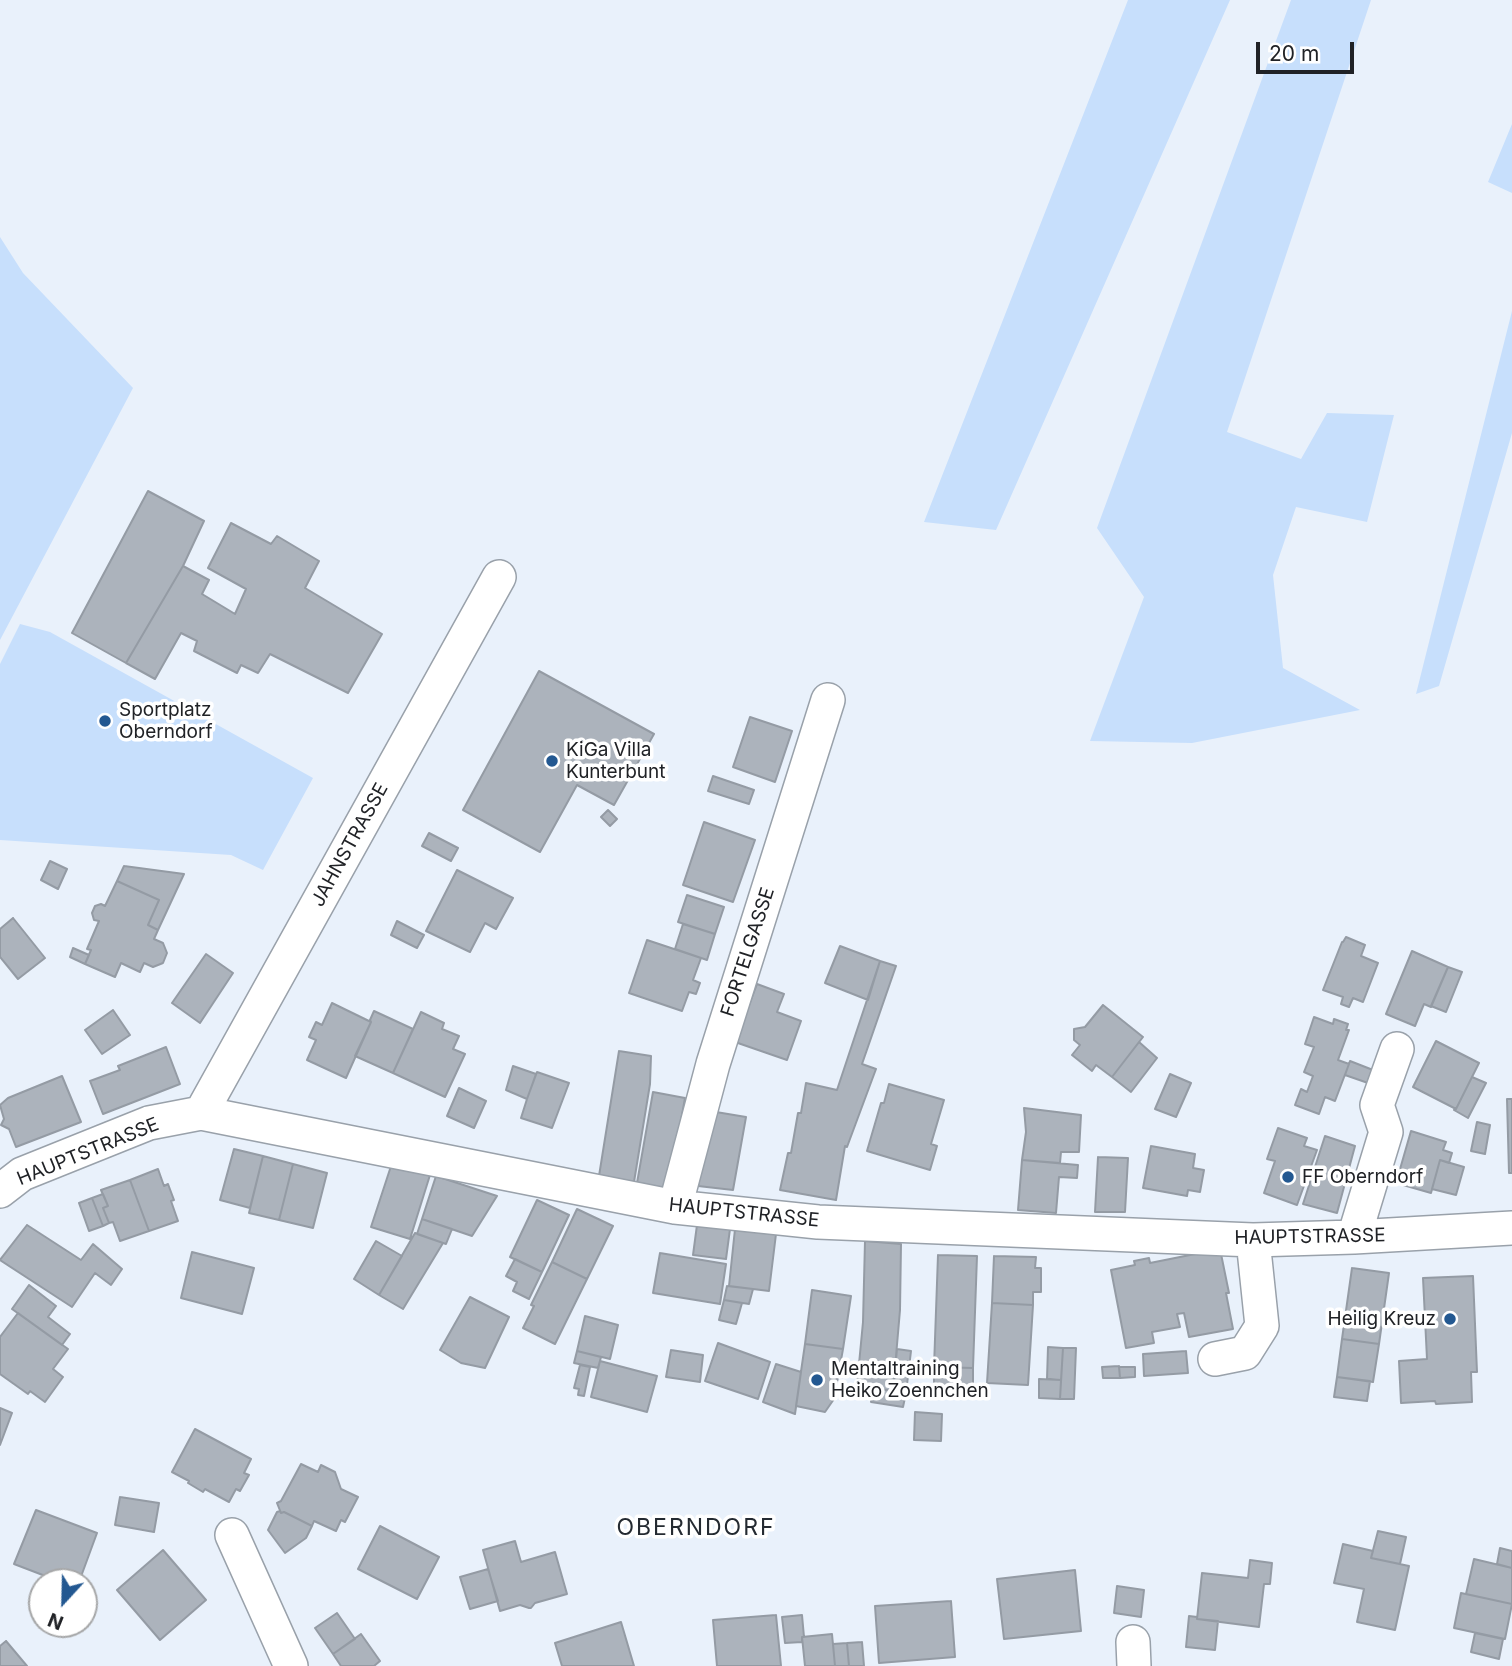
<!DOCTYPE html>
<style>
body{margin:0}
#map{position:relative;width:1512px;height:1666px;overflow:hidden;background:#e9f1fb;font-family:Inter,sans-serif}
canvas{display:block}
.north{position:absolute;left:28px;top:1568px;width:70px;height:70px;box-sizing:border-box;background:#fff;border:2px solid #a6a7a8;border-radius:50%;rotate:202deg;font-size:19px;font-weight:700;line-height:28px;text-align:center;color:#202226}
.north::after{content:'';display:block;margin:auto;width:24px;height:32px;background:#235891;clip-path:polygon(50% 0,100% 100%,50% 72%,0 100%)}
.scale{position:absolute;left:1256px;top:42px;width:98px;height:32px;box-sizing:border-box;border:4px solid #202226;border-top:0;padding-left:9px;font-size:21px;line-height:24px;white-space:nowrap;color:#202226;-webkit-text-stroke:5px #fff;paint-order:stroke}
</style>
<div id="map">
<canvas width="1512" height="1666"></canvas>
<div class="north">N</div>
<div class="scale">20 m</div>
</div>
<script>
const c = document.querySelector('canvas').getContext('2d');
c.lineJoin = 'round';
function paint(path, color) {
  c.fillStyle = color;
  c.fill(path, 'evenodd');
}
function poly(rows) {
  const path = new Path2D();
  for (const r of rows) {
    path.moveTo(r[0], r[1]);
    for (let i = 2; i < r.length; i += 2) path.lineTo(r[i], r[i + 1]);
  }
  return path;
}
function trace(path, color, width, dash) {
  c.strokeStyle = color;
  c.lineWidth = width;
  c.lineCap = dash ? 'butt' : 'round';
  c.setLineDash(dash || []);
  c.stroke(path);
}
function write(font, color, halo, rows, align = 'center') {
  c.font = font + ' Inter,sans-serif';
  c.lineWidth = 7;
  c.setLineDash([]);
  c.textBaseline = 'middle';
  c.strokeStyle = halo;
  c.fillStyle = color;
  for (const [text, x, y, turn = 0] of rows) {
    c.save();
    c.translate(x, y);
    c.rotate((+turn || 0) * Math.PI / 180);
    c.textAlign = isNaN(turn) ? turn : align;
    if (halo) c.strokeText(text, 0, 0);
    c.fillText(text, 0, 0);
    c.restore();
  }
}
paint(poly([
 [1128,0,1230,0,996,530,924,522],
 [1291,0,1371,0,1227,432,1301,459,1327,413,1394,415,1367,522,1296,507,1273,575,1283,668,1360,710,1192,743,1090,741,1144,597,1097,528],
 [1512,124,1512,193,1488,182],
 [0,237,23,273,133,388,0,640],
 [1512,311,1512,433,1439,686,1416,694],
 [20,624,50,632,313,778,263,870,231,855,0,840,0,664]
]), '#c7dffc');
const building = poly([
 [148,491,204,521,183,566,126,663,72,633,148,491],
 [231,523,271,544,277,536,319,561,305,588,382,634,348,693,270,654,258,673,241,665,237,673,194,651,197,641,181,633,155,679,126,663,183,566,209,580,202,594,235,614,246,589,208,568,231,523],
 [539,671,654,734,614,805,577,785,540,852,463,810,539,671],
 [750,717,792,731,775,782,733,767,750,717],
 [713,776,754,790,749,804,708,791,713,776],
 [608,810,617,819,610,826,601,817,608,810],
 [704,822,755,840,733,902,683,885,704,822],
 [429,833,458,848,451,861,422,846,429,833],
 [50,861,67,869,58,889,41,880,50,861],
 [124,866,184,874,158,930,148,925,159,900,117,881,124,866],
 [457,870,513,898,496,929,485,923,470,952,426,931,457,870],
 [117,881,159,900,148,925,158,930,154,939,163,943,167,953,163,963,153,967,144,963,140,972,121,963,115,977,85,964,91,950,87,949,99,921,94,920,92,913,95,906,101,904,105,906,117,881],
 [687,895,724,907,715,934,678,922,687,895],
 [13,918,45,958,18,979,0,957,0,929,13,918],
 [397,921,424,935,417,948,391,935,397,921],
 [683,924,715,934,707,960,675,949,683,924],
 [1346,937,1365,945,1361,956,1378,963,1363,1002,1353,998,1349,1007,1341,1004,1343,997,1323,990,1342,942,1343,942,1346,937],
 [647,940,701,958,693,980,700,983,696,994,689,992,682,1011,629,993,647,940],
 [840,946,880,961,868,1000,825,983,840,946],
 [73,948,89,955,85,964,70,957,73,948],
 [1412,951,1448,967,1431,1007,1424,1004,1415,1026,1386,1014,1412,951],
 [206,954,233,973,200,1023,172,1003,206,954],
 [880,961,896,966,862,1064,876,1069,847,1147,845,1146,836,1200,780,1190,788,1153,791,1153,798,1113,801,1113,806,1083,837,1090,880,961],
 [1448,967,1462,972,1446,1012,1431,1006,1448,967],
 [757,984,784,994,777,1012,801,1021,787,1060,735,1042,757,984],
 [332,1003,371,1022,346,1078,307,1060,316,1040,309,1037,316,1022,322,1025,332,1003],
 [1103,1005,1143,1037,1112,1077,1096,1065,1092,1071,1072,1055,1080,1045,1074,1040,1074,1029,1085,1027,1103,1005],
 [113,1010,130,1035,102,1054,85,1030,113,1010],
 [374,1011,413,1029,393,1073,355,1056,371,1022,370,1020,374,1011],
 [421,1012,444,1023,442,1029,459,1036,453,1049,465,1054,445,1097,393,1073,421,1012],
 [1314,1017,1333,1024,1334,1019,1348,1024,1346,1030,1349,1030,1338,1060,1349,1064,1335,1101,1325,1097,1319,1114,1295,1105,1301,1089,1307,1092,1313,1076,1304,1072,1314,1047,1305,1044,1314,1017],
 [1436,1041,1479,1063,1456,1109,1413,1087,1436,1041],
 [1139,1042,1157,1058,1131,1092,1112,1077,1139,1042],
 [166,1047,180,1084,103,1114,90,1081,120,1070,118,1066,166,1047],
 [619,1051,651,1056,650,1084,634,1182,599,1176,619,1051],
 [1350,1061,1373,1070,1368,1083,1345,1075,1350,1061],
 [513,1066,536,1074,527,1099,506,1090,513,1066],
 [537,1072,569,1083,552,1128,521,1118,527,1099,537,1072],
 [1170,1074,1191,1083,1176,1117,1155,1109,1170,1074],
 [62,1076,81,1122,16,1147,9,1129,1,1125,4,1119,0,1105,8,1098,62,1076],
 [1472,1077,1486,1083,1468,1118,1454,1110,1455,1108,1456,1109,1472,1077],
 [889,1084,944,1100,931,1144,937,1146,930,1170,867,1151,881,1103,884,1103,889,1084],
 [459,1088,486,1101,474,1128,447,1116,459,1088],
 [653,1092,685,1098,669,1189,637,1183,653,1092],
 [1507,1099,1512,1099,1512,1173,1509,1173,1507,1099],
 [1024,1108,1081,1115,1079,1152,1061,1152,1060,1163,1022,1160,1026,1132,1024,1108],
 [710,1111,746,1117,733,1190,698,1186,710,1111],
 [1477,1122,1490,1125,1485,1154,1471,1151,1477,1122],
 [1278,1128,1307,1138,1304,1146,1317,1150,1297,1205,1264,1193,1275,1161,1267,1159,1278,1128],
 [1411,1131,1446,1142,1443,1150,1452,1153,1449,1163,1440,1160,1431,1193,1396,1183,1411,1131],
 [1325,1136,1355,1146,1337,1213,1303,1204,1325,1136],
 [1151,1146,1195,1154,1193,1168,1204,1170,1200,1192,1188,1190,1187,1196,1143,1188,1151,1146],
 [234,1149,263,1156,250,1208,220,1200,234,1149],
 [263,1156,293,1164,279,1220,249,1213,263,1156],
 [1098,1157,1128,1158,1125,1212,1095,1212,1098,1157],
 [1022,1160,1078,1165,1077,1178,1059,1177,1056,1213,1018,1210,1022,1160],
 [1440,1160,1464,1167,1456,1195,1432,1189,1440,1160],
 [392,1163,430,1175,410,1239,371,1227,392,1163],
 [293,1164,327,1173,313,1228,279,1220,293,1164],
 [158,1169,164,1186,168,1184,174,1200,171,1201,178,1221,149,1231,130,1180,158,1169],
 [436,1176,497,1196,472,1236,422,1219,436,1176],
 [130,1180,149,1231,120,1241,113,1222,109,1223,103,1208,108,1206,101,1190,130,1180],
 [103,1194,108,1206,103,1208,109,1223,103,1226,92,1198,103,1194],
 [92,1198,103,1226,89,1231,79,1203,92,1198],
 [537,1200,569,1215,542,1272,510,1257,537,1200],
 [577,1209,613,1226,587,1279,552,1262,577,1209],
 [422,1219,452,1229,446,1244,417,1234,422,1219],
 [27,1225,81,1260,93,1244,122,1269,111,1285,95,1273,72,1307,0,1260,27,1225],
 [697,1225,730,1229,726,1259,693,1255,697,1225],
 [735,1229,776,1234,769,1291,729,1286,735,1229],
 [415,1233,443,1243,403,1309,379,1295,415,1233],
 [376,1241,402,1256,379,1295,354,1279,376,1241],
 [865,1241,901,1244,900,1310,893,1391,857,1385,863,1322,865,1241],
 [1220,1249,1229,1293,1226,1293,1233,1329,1189,1337,1184,1313,1177,1314,1180,1327,1152,1332,1154,1343,1126,1348,1111,1270,1135,1265,1134,1261,1149,1258,1150,1263,1220,1249],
 [192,1252,254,1268,242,1314,181,1298,192,1252],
 [660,1253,726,1264,720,1304,653,1293,660,1253],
 [938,1255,977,1256,973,1368,934,1367,938,1255],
 [994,1256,1036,1257,1035,1268,1041,1268,1041,1292,1033,1292,1033,1305,992,1303,994,1256],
 [515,1259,542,1272,529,1299,513,1291,517,1282,506,1276,515,1259],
 [552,1262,587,1279,555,1344,523,1328,534,1306,531,1305,552,1262],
 [1352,1268,1389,1273,1379,1344,1342,1339,1352,1268],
 [1473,1276,1477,1372,1471,1372,1472,1402,1436,1404,1435,1401,1401,1403,1399,1361,1427,1359,1423,1278,1473,1276],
 [29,1285,56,1306,48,1317,70,1334,62,1345,12,1309,29,1285],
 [727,1286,753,1289,749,1304,724,1300,727,1286],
 [812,1290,851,1296,843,1349,805,1344,812,1290],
 [470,1297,509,1317,485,1368,461,1363,440,1350,470,1297],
 [724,1300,742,1303,736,1324,719,1320,724,1300],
 [992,1303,1033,1305,1028,1385,987,1383,992,1303],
 [18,1313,68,1349,53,1369,63,1377,45,1402,30,1391,28,1394,0,1374,0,1337,18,1313],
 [585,1316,618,1325,610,1359,577,1351,585,1316],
 [1342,1339,1379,1344,1373,1382,1337,1377,1342,1339],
 [718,1343,770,1362,758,1399,705,1381,718,1343],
 [805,1344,843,1349,834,1399,825,1412,796,1406,805,1344],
 [1048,1347,1063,1348,1061,1380,1047,1379,1048,1347],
 [1063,1348,1076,1348,1074,1399,1060,1399,1063,1348],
 [897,1349,911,1351,906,1393,893,1391,897,1349],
 [671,1350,703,1355,700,1382,666,1377,671,1350],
 [577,1351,601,1357,598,1368,574,1363,577,1351],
 [1186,1351,1188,1373,1144,1376,1143,1354,1186,1351],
 [600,1361,657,1376,647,1412,591,1397,600,1361],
 [776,1364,801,1372,795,1414,763,1402,776,1364],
 [580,1365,590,1367,584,1396,578,1395,579,1389,574,1388,580,1365],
 [1119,1366,1120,1378,1103,1378,1102,1367,1119,1366],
 [934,1367,973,1368,973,1386,934,1385,934,1367],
 [1119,1367,1135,1367,1135,1377,1120,1378,1119,1367],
 [1337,1377,1370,1381,1367,1401,1334,1397,1337,1377],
 [1039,1379,1061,1380,1060,1399,1039,1398,1039,1379],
 [873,1388,906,1393,903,1407,871,1402,873,1388],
 [0,1408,12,1413,0,1445,0,1408],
 [915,1412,942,1414,941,1441,914,1440,915,1412],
 [195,1429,251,1459,244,1473,249,1475,240,1491,236,1489,229,1502,205,1489,203,1492,188,1483,189,1481,172,1472,195,1429],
 [301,1464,318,1472,321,1465,335,1472,341,1489,358,1497,345,1522,341,1520,336,1531,314,1521,312,1526,284,1512,281,1513,277,1503,281,1501,301,1464],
 [120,1497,159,1503,154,1532,115,1525,120,1497],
 [36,1510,97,1533,79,1582,61,1582,14,1564,36,1510],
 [280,1511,281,1513,284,1512,312,1526,306,1538,285,1553,268,1530,277,1512,280,1511],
 [380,1526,439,1557,417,1599,358,1569,380,1526],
 [1378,1531,1406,1537,1400,1564,1371,1558,1378,1531],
 [515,1541,521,1562,555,1552,567,1594,535,1603,531,1608,529,1608,520,1605,500,1611,483,1550,515,1541],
 [1343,1544,1373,1551,1371,1558,1409,1566,1395,1630,1357,1622,1364,1589,1334,1583,1343,1544],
 [1500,1548,1512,1551,1512,1568,1497,1564,1500,1548],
 [163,1550,206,1600,160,1640,117,1590,163,1550],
 [1474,1559,1512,1568,1512,1604,1466,1594,1474,1559],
 [1250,1560,1272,1563,1270,1584,1264,1584,1259,1627,1197,1619,1202,1573,1248,1578,1250,1560],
 [488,1569,498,1601,470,1609,460,1577,488,1569],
 [1075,1570,1081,1631,1004,1639,997,1579,1075,1570],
 [1117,1586,1144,1590,1141,1617,1114,1613,1117,1586],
 [1461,1593,1512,1604,1505,1639,1454,1628,1461,1593],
 [951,1601,955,1657,879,1663,875,1606,951,1601],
 [337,1613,355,1639,333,1654,315,1628,337,1613],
 [776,1615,781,1666,717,1666,713,1620,776,1615],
 [802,1615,804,1637,802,1637,802,1642,785,1643,782,1617,802,1615],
 [1189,1616,1197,1617,1197,1619,1218,1621,1215,1650,1186,1647,1189,1616],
 [621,1622,634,1666,562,1666,555,1643,621,1622],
 [1475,1633,1503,1639,1499,1659,1471,1652,1475,1633],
 [361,1634,380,1661,374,1666,341,1666,333,1654,361,1634],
 [832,1634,835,1666,805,1666,802,1637,832,1634],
 [6,1641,27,1666,0,1666,0,1646,6,1641],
 [862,1642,864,1666,849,1666,847,1643,862,1642],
 [847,1643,849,1666,835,1666,833,1644,847,1643]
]);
paint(building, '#acb3bc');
trace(building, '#949ba4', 2);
const minor = poly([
 [201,1113,499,577],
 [0,1191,22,1174,149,1123,201,1113,675,1207,818,1222,1253,1240,1354,1237,1512,1228],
 [675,1207,713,1064,828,700],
 [1354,1237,1386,1132,1377,1105,1397,1049],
 [1215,1359,1245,1353,1262,1326,1253,1240],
 [232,1535,291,1666],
 [1133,1642,1134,1666]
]);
trace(minor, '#99a1aa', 36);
trace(minor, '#fff', 33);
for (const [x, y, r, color] of [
 [105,721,7,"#235891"],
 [552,761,7,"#235891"],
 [1288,1177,7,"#235891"],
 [1450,1319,7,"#235891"],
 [817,1380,7,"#235891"]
]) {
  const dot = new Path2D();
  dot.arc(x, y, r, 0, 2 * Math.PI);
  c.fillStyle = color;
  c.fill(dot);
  trace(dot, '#fff', 2.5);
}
write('19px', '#202226', '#fff', [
 ["Sportplatz",119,710],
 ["Oberndorf",119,732],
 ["KiGa Villa",566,750],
 ["Kunterbunt",566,772],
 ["FF Oberndorf",1302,1177],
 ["Heilig Kreuz",1436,1319,"right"],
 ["Mentaltraining",831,1369],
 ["Heiko Zoennchen",831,1391]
], 'left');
write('19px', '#202226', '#fff', [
 ["JAHNSTRASSE",350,845,-61],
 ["FORTELGASSE",748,952,-72],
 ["HAUPTSTRASSE",88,1152,-22],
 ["HAUPTSTRASSE",744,1213,6],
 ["HAUPTSTRASSE",1310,1237,-1]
]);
c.letterSpacing = '2px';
write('23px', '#242a31', '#fff', [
 ["OBERNDORF",696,1528]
]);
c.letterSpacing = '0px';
</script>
